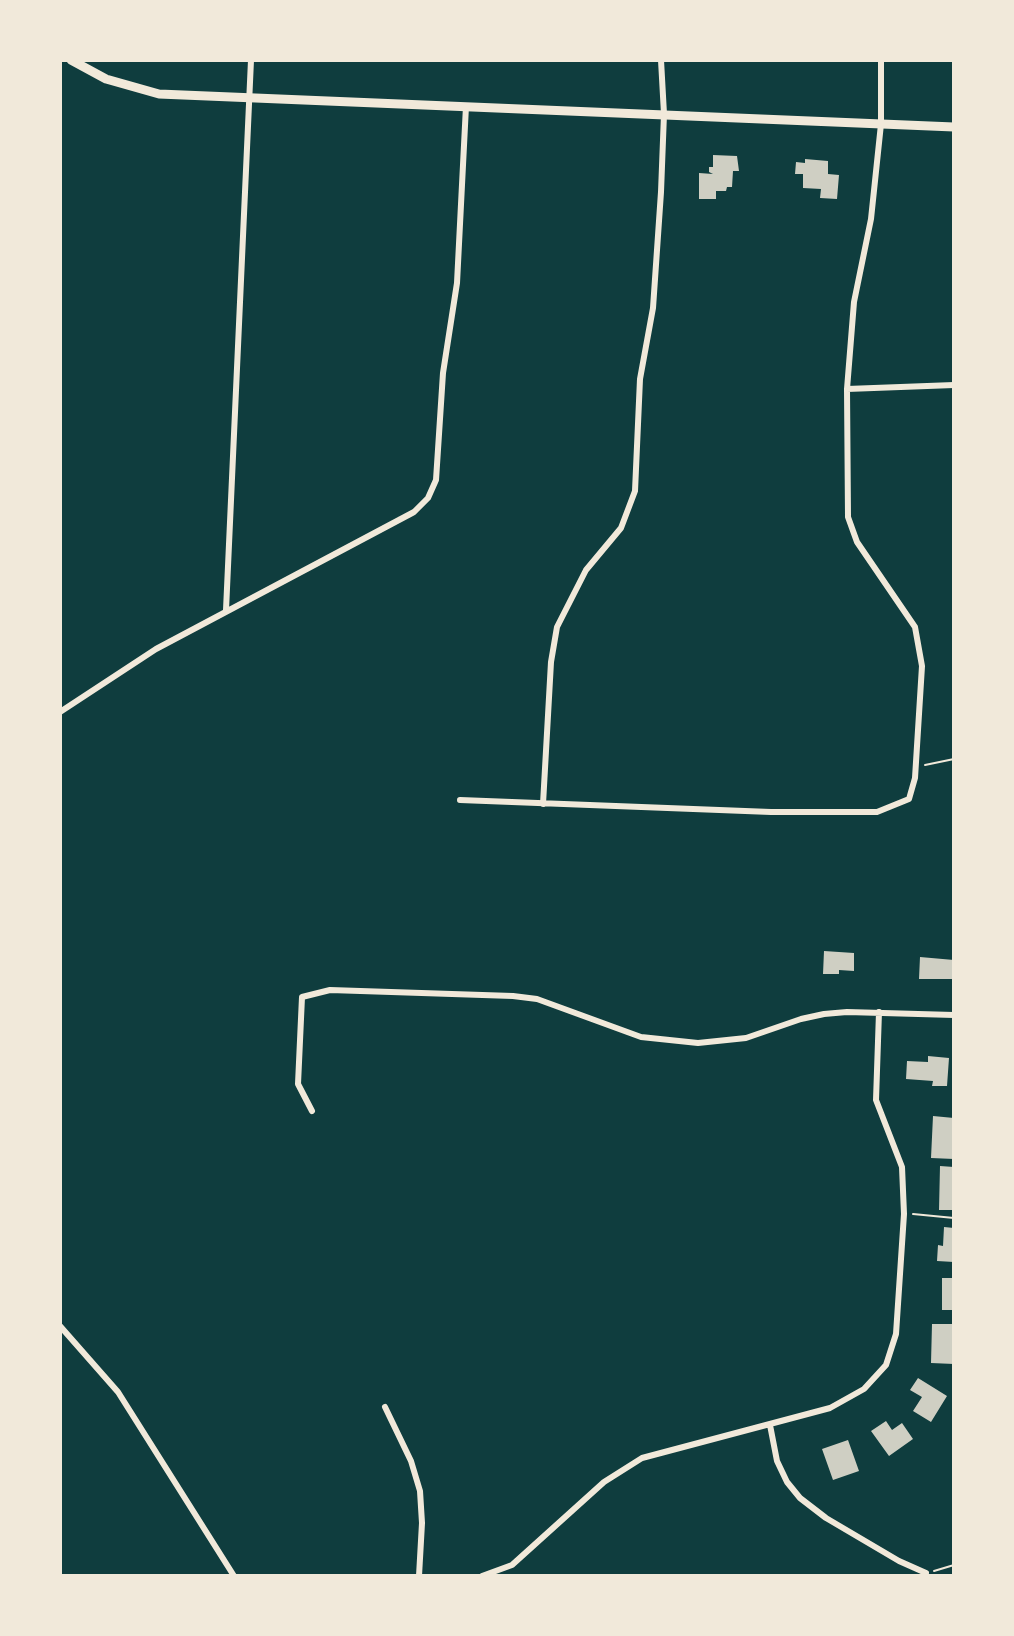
<!DOCTYPE html>
<style>
body{margin:0}
#map{position:relative;width:1014px;height:1636px;overflow:hidden;background:#0f3d3e;font-family:Mulish,sans-serif}
canvas{display:block}
.frame{position:absolute;inset:0;border:62px solid #f1e9da;pointer-events:none}
</style>
<div id="map">
<canvas width="1014" height="1636"></canvas>
<div class="frame"></div>
</div>
<script>
const c = document.querySelector('canvas').getContext('2d');
c.lineJoin = 'round';
function paint(path, color) {
  c.fillStyle = color;
  c.fill(path, 'evenodd');
}
function poly(rows) {
  const path = new Path2D();
  for (const r of rows) {
    path.moveTo(r[0], r[1]);
    for (let i = 2; i < r.length; i += 2) path.lineTo(r[i], r[i + 1]);
  }
  return path;
}
function trace(path, color, width, dash) {
  c.strokeStyle = color;
  c.lineWidth = width;
  c.lineCap = dash ? 'butt' : 'round';
  c.setLineDash(dash || []);
  c.stroke(path);
}
paint(poly([
 [713,155,737,156,739,171,733,171,732,187,727,187,726,191,716,191,716,199,699,199,699,173,713,174,709,172,709,167,713,167],
 [805,159,828,161,828,174,839,175,837,199,820,198,821,189,803,188,803,174,795,174,796,162,805,163],
 [824,951,854,953,854,971,839,970,839,974,823,974],
 [920,957,954,960,954,979,919,979],
 [928,1056,949,1058,947,1086,932,1086,933,1081,906,1079,907,1061,928,1062],
 [933,1116,954,1118,954,1159,931,1158],
 [940,1166,954,1167,954,1210,939,1210],
 [944,1227,954,1228,954,1262,937,1261,938,1245,943,1246],
 [942,1278,954,1278,954,1310,942,1310],
 [932,1324,954,1324,954,1364,931,1363],
 [918,1378,947,1396,931,1422,913,1411,922,1397,910,1390],
 [886,1421,892,1430,902,1423,913,1439,889,1456,871,1431],
 [848,1440,859,1471,833,1480,822,1449]
]), '#cfcfc3');
trace(poly([
 [925,765,954,759],
 [913,1214,954,1218],
 [934,1571,954,1565]
]), '#f1e9da', 2);
trace(poly([
 [847,389,954,385],
 [226,610,251,60],
 [60,712,156,649,414,512,428,498,436,480,443,373,457,283,466,106],
 [460,800,771,812,877,812,909,799,915,778,922,666,915,627,857,542,848,517,847,389,854,302,871,219,881,124,881,60],
 [543,804,551,662,557,627,586,570,621,528,635,491,640,379,653,308,661,192,664,114,661,60],
 [312,1111,298,1084,302,997,330,990,513,996,537,999,641,1037,698,1043,746,1038,801,1019,824,1014,847,1012,954,1015],
 [60,1326,118,1392,234,1576],
 [385,1407,411,1461,420,1491,422,1523,419,1576],
 [770,1425,777,1461,787,1482,800,1498,826,1518,899,1561,926,1573],
 [482,1576,512,1565,604,1482,642,1458,830,1408,864,1389,886,1365,896,1334,904,1214,902,1167,876,1100,879,1012]
]), '#f1e9da', 6);
trace(poly([
 [71,60,106,79,159,94,954,127]
]), '#f1e9da', 9);
</script>
